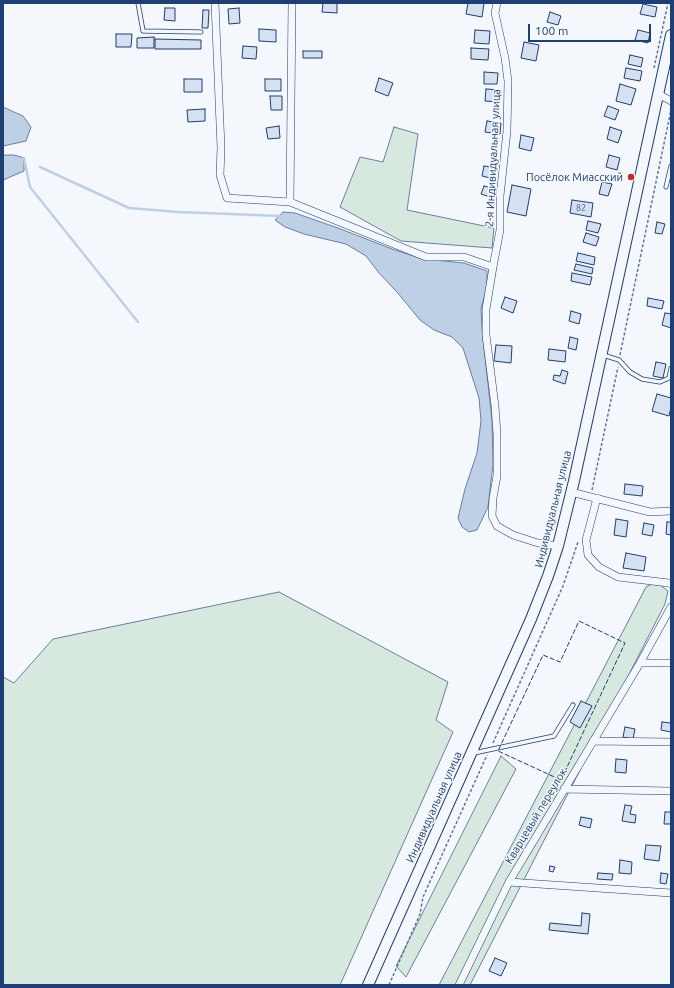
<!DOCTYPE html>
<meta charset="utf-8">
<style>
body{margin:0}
#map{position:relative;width:674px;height:988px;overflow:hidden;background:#f4f7fb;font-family:Ubuntu,sans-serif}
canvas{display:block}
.frame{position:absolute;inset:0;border:4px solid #1d3f73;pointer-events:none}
.scale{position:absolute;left:528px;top:24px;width:123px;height:18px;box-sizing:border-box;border:2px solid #1d3f73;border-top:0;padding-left:5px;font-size:12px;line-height:14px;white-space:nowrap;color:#1d3f73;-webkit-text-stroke:3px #f4f7fb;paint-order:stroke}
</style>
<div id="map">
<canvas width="674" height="988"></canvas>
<div class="frame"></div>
<div class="scale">100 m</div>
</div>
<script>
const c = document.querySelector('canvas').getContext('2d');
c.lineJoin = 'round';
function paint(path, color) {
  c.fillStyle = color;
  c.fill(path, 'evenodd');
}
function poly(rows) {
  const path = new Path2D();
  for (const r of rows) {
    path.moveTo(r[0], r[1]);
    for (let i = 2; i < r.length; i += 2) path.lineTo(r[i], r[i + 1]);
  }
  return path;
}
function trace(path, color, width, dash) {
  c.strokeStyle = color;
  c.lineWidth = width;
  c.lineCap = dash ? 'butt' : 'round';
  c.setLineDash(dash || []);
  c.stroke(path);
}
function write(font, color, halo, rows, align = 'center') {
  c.font = font + ' Ubuntu,sans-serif';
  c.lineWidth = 3;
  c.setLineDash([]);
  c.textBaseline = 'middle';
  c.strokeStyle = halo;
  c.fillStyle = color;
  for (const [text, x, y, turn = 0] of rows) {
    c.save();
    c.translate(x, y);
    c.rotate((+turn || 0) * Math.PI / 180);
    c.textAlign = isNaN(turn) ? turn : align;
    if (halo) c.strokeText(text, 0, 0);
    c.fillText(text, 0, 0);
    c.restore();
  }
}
const green = poly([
 [394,127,418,134,407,210,494,228,492,248,401,241,340,207,360,157,383,162,394,127],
 [652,584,660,585,668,591,665,604,470,985,439,985,646,587,652,584],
 [279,592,448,682,436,720,453,732,340,985,3,985,3,677,14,683,53,639,279,592],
 [501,756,516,769,406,977,396,966,501,756]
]);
paint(green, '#d7e8df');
trace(green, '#687fa3', 1);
const water = poly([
 [3,107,23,116,31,127,26,141,3,146,3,107],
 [3,155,14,155,24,158,24,171,3,180,3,155],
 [283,212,295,213,338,228,392,249,423,259,464,263,487,271,487,288,481,308,482,330,492,420,493,464,488,507,477,530,469,532,462,527,458,518,465,489,477,453,481,421,479,398,463,348,452,337,434,330,420,320,397,292,379,273,366,256,346,244,304,234,285,227,275,220,283,212]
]);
paint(water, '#bed0e5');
trace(water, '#687fa3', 1);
trace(poly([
 [24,158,30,187,138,322],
 [40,167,129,208,178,212,281,216]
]), '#bed0e5', 2.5);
const building = poly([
 [323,3,337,3,337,13,322,12,323,3],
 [468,3,484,3,482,17,466,14,468,3],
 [643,4,657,7,655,17,640,14,643,4],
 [165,8,175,8,175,21,164,20,165,8],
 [239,8,240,23,229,24,228,9,239,8],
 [203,10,209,10,208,28,202,28,203,10],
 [550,12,561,16,558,25,547,22,550,12],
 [259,29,276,30,276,42,259,41,259,29],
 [475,30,490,31,489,44,474,43,475,30],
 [638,30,650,33,648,43,635,40,638,30],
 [116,34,132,34,131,47,116,47,116,34],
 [154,37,154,48,137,48,137,38,154,37],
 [155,39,201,40,201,49,155,49,155,39],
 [524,42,539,45,536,61,521,58,524,42],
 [243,46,257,47,256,59,242,58,243,46],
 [471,48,489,49,488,60,471,59,471,48],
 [303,51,322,51,322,58,303,58,303,51],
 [630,55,643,58,641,67,628,64,630,55],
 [626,68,642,71,640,81,624,78,626,68],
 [484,72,498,73,497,84,484,84,484,72],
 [379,78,393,83,388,96,375,91,379,78],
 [184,79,202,79,202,92,184,92,184,79],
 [265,79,281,79,281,91,265,91,265,79],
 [620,84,636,89,631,105,616,101,620,84],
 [486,89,501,90,500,102,485,101,486,89],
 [270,96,282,96,282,110,271,110,270,96],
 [608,106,619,110,615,120,604,116,608,106],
 [205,109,205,121,188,122,187,110,205,109],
 [487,121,501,123,500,134,485,132,487,121],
 [279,126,280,138,268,139,266,128,279,126],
 [610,127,622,131,618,143,607,139,610,127],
 [521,135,534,138,531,151,519,148,521,135],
 [609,155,620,158,617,170,606,167,609,155],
 [484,166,496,168,494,179,482,176,484,166],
 [602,182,612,184,608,196,599,194,602,182],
 [512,185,531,189,526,216,507,212,512,185],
 [484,186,496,189,493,198,481,194,484,186],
 [572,200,593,203,591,217,570,213,572,200],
 [588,221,601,224,598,233,586,230,588,221],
 [657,222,665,224,662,234,655,233,657,222],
 [586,233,599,237,596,246,583,242,586,233],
 [578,253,595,257,594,265,576,261,578,253],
 [576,264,593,268,592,274,574,270,576,264],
 [572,273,592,277,590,285,571,281,572,273],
 [505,297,517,301,513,313,501,308,505,297],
 [648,298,664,301,662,309,647,306,648,298],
 [571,311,581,314,579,324,569,321,571,311],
 [665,313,671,314,671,328,662,325,665,313],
 [570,337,578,339,576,350,568,348,570,337],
 [496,345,512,346,511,363,494,361,496,345],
 [549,349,566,351,565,362,548,360,549,349],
 [656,362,666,364,663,378,653,376,656,362],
 [562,370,568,372,565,384,553,380,554,375,560,376,562,370],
 [657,394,671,398,671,407,669,416,652,411,657,394],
 [625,484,643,486,642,496,624,494,625,484],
 [616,519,628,521,626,537,614,535,616,519],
 [667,522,671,522,671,535,666,534,667,522],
 [644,523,654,525,652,536,642,534,644,523],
 [626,553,646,557,644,571,623,568,626,553],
 [581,701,592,706,580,728,570,722,581,701],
 [662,722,671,723,671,732,661,730,662,722],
 [625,727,635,729,633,739,623,737,625,727],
 [616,759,627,760,626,773,615,772,616,759],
 [625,805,632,806,630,814,636,815,635,823,622,821,625,805],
 [665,812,671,812,671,824,664,824,665,812],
 [581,817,592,819,590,828,579,825,581,817],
 [646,845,661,846,659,861,644,859,646,845],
 [620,860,632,862,631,874,619,873,620,860],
 [550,866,555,867,553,872,549,871,550,866],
 [598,873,613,874,612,880,597,879,598,873],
 [661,873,668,874,666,884,660,883,661,873],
 [582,913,590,914,588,934,549,930,550,923,581,926,582,913],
 [495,958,507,963,501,976,489,971,495,958]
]);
paint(building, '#d5e0f0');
trace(building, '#1d3f73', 1);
const service = poly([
 [138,3,143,31,201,32],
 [666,187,671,166],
 [603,355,619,360,630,372,642,379,660,382,669,378,671,368],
 [474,753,554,736,573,705]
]);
const minor = poly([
 [215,3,221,148,220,175,227,198,290,202,426,257,464,257,493,267,486,309,486,335,495,406,497,434,497,476,493,498,492,516,497,526,513,535,538,543,558,546],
 [658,94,671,101],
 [290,202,292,3],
 [493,267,500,230,500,196,507,131,508,81,505,58,495,13,497,3],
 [571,492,650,512,671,511],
 [597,498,586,540,588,555,599,567,618,577,669,583,671,584],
 [640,663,671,663],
 [593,741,671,742],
 [564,789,671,791],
 [509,882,671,893],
 [459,985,509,882,640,663,671,607]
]);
const secondary = poly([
 [368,985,531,619,548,576,558,546,574,481,671,35]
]);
trace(service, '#1d3f73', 5);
trace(minor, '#1d3f73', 8);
trace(secondary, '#1d3f73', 12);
trace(poly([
 [654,68,668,3],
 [620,355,671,110],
 [592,490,618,367],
 [547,537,558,505],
 [493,743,563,586,578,542],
 [389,985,420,914,423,897,487,755]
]), '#5e769c', 1.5, [3, 2]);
trace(service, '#f4f7fb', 3.5);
trace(minor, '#f4f7fb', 7);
trace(secondary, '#f4f7fb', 10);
trace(poly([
 [579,621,625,643,561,780,498,751,543,655,560,662,579,621]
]), '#1d3f73', 1, [5, 2]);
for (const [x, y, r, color] of [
 [631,177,4,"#c62828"]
]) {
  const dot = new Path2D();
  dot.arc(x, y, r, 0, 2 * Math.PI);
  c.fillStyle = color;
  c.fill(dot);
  trace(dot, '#f4f7fb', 1.5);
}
write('9px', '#4b6792', null, [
 ["82",581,208]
]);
write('11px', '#1d3f73', '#f4f7fb', [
 ["2-я Индивидуальная улица",493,158,-87],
 ["Индивидуальная улица",553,509,-76],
 ["Индивидуальная улица",434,807,-66],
 ["Кварцевый переулок",536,816,-59]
]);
write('11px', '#1d3f73', '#f4f7fb', [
 ["Посёлок Миасский",623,177]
], 'right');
</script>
